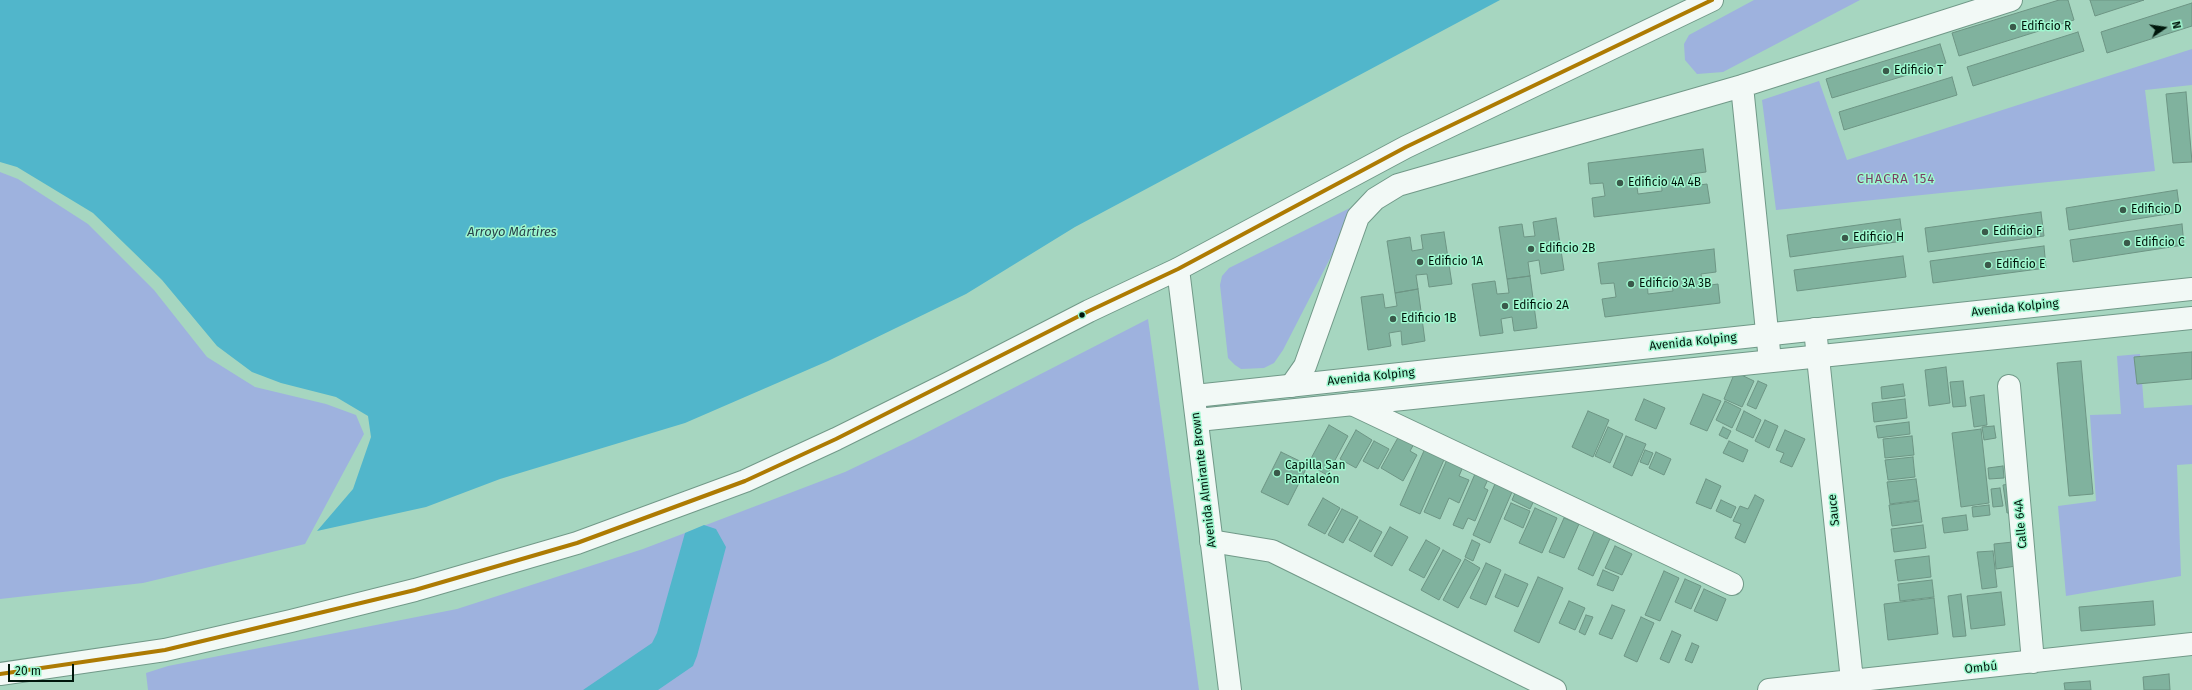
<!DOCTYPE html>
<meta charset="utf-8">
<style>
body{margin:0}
#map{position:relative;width:2192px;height:690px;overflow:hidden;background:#a6d6c0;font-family:"Fira Sans",sans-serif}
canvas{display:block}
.north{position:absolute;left:2144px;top:8px;width:40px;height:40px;-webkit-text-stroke:3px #9ff7cf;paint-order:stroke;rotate:77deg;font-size:11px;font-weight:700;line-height:16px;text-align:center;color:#00160b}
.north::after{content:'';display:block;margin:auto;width:14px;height:18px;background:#00160b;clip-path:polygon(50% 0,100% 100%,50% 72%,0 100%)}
.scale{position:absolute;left:8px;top:664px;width:66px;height:18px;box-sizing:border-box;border:2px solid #00160b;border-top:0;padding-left:5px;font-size:12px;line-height:14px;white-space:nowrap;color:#00160b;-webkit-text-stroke:3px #9ff7cf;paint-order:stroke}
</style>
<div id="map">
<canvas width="2192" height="690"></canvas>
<div class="north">N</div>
<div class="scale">20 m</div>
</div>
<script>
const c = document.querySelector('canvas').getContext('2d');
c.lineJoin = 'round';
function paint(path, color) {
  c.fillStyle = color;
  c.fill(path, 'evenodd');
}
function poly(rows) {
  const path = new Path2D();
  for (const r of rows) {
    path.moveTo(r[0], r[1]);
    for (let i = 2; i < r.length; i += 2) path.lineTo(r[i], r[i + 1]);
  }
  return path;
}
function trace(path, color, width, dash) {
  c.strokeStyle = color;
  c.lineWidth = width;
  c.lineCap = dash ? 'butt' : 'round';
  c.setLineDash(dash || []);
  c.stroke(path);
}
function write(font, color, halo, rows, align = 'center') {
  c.font = font + ' "Fira Sans",sans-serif';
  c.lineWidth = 3;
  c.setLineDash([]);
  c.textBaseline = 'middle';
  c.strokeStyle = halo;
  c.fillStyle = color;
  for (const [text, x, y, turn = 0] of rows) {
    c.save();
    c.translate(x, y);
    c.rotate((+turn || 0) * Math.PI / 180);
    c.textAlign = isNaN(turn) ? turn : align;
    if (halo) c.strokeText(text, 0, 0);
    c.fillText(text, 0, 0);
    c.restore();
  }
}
paint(poly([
 [1754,0,1860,0,1723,72,1697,74,1685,60,1684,44,1689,35],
 [2192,49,2192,85,2145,90,2155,171,1776,210,1762,100,1819,81,1847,160],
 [0,172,18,179,88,224,154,290,207,357,255,387,326,404,356,415,364,434,305,544,143,583,0,599],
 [1358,204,1283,350,1274,363,1264,368,1241,369,1235,365,1228,358,1220,285,1222,276,1229,268],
 [1148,319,1199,690,148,690,146,673,168,666,457,609,643,549,845,472,914,439],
 [2140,354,2144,408,2192,405,2192,464,2177,465,2181,576,2066,596,2058,506,2096,501,2090,415,2121,414,2117,356]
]), '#9eb2de');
paint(poly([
 [0,0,1500,0,1075,227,966,294,828,361,685,423,500,479,426,507,317,531,353,489,371,437,368,416,336,397,281,383,252,372,217,346,162,280,93,213,17,167,0,162],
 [704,525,716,529,726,547,697,656,693,666,658,690,583,690,652,643,657,633,685,533]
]), '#51b6cb');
const building = poly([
 [2059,0,2068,0,2074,20,1959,56,1952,33,2059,0],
 [2090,0,2144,0,2095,16,2090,0],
 [2192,3,2192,26,2107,53,2101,32,2192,3],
 [2078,32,2084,51,1973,86,1967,67,2078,32],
 [1940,44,1946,63,1832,98,1826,79,1940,44],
 [1952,77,1957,95,1844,130,1839,112,1952,77],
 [2186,92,2192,162,2173,163,2166,94,2186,92],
 [1703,149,1706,172,1691,174,1692,186,1707,184,1710,203,1594,217,1592,198,1605,196,1603,183,1590,184,1588,163,1703,149],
 [1661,177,1662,191,1638,194,1636,180,1661,177],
 [2177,190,2180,212,2069,230,2066,208,2177,190],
 [2041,212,2044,236,1928,252,1925,228,2041,212],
 [1556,218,1564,270,1541,274,1539,260,1528,262,1530,276,1507,279,1499,227,1522,224,1524,237,1535,236,1533,222,1556,218],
 [1900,219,1903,241,1790,257,1787,235,1900,219],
 [2182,224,2184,245,2073,262,2070,240,2182,224],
 [1444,232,1452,284,1429,287,1427,274,1416,275,1418,289,1395,293,1387,241,1410,237,1412,251,1423,249,1421,235,1444,232],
 [2044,246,2046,268,1933,283,1930,261,2044,246],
 [1714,249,1716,272,1701,274,1703,286,1718,284,1720,303,1605,317,1602,299,1616,297,1614,283,1601,284,1598,263,1714,249],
 [1671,277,1673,291,1648,294,1647,280,1671,277],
 [1903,256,1906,277,1797,291,1794,270,1903,256],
 [1530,276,1537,328,1514,331,1512,317,1501,319,1503,333,1480,336,1472,284,1495,281,1497,294,1509,293,1507,279,1530,276],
 [1418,289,1425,341,1402,345,1401,331,1389,333,1391,346,1368,350,1361,297,1383,294,1385,308,1397,306,1395,293,1418,289],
 [2192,352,2192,379,2137,384,2134,357,2192,352],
 [2081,361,2093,494,2069,496,2057,363,2081,361],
 [1946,367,1950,403,1929,406,1925,370,1946,367],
 [1735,372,1754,381,1742,407,1724,399,1735,372],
 [1758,381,1767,385,1756,409,1747,405,1758,381],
 [1963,381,1966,406,1953,407,1950,382,1963,381],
 [1903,384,1905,396,1882,399,1881,387,1903,384],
 [1703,394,1721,401,1707,431,1690,424,1703,394],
 [1984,395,1987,425,1974,427,1970,397,1984,395],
 [1644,399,1665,408,1656,429,1635,420,1644,399],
 [1905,399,1907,418,1874,422,1872,403,1905,399],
 [1725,401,1741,409,1732,428,1716,420,1725,401],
 [1588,411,1609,420,1593,457,1572,447,1588,411],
 [1744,411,1761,420,1753,438,1736,430,1744,411],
 [1765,420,1778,426,1769,448,1755,441,1765,420],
 [1909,422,1910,434,1878,438,1876,426,1909,422],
 [1329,425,1348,436,1327,475,1308,464,1329,425],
 [1994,426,1996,438,1984,440,1982,427,1994,426],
 [1608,427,1623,434,1610,463,1595,456,1608,427],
 [1723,427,1731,431,1727,439,1719,435,1723,427],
 [1981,429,1989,503,1961,507,1952,433,1981,429],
 [1356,430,1372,440,1356,468,1340,459,1356,430],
 [1785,430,1805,439,1792,467,1780,462,1784,453,1776,450,1785,430],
 [1400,434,1415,442,1410,451,1417,455,1403,481,1381,468,1400,434],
 [1626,436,1646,444,1632,476,1613,467,1626,436],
 [1912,436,1914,455,1885,458,1883,439,1912,436],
 [1374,441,1389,449,1378,469,1363,461,1374,441],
 [1729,441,1748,450,1743,462,1723,453,1729,441],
 [1427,444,1447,453,1420,514,1400,505,1427,444],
 [1645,450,1653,453,1648,465,1640,462,1645,450],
 [1281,452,1308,465,1288,505,1261,492,1281,452],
 [1656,452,1671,459,1664,475,1649,468,1656,452],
 [1449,455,1465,462,1459,476,1469,480,1459,503,1449,498,1440,519,1424,512,1449,455],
 [1913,457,1915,477,1888,480,1885,460,1913,457],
 [2003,466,2004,478,1989,479,1988,468,2003,466],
 [1478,467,1491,473,1484,488,1488,490,1475,521,1468,518,1463,529,1453,525,1478,467],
 [1498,477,1515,485,1490,543,1473,535,1498,477],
 [1706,479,1721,486,1711,509,1696,503,1706,479],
 [1916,479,1919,500,1890,504,1887,482,1916,479],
 [2015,483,2019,512,2007,513,2003,485,2015,483],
 [1518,486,1537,494,1530,509,1512,500,1518,486],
 [2000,488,2003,506,1993,507,1991,489,2000,488],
 [1755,495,1764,500,1745,543,1735,538,1741,524,1733,521,1740,506,1748,509,1755,495],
 [1323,498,1340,508,1325,534,1308,525,1323,498],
 [1721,500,1736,507,1731,518,1716,511,1721,500],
 [1919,501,1922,522,1892,526,1889,505,1919,501],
 [1511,503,1530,511,1523,528,1504,519,1511,503],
 [1989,505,1990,515,1973,517,1972,507,1989,505],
 [1535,508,1557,518,1542,553,1519,543,1535,508],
 [1342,509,1358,517,1343,543,1328,535,1342,509],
 [1966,515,1968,530,1944,533,1942,518,1966,515],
 [1564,518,1579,524,1564,558,1549,552,1564,518],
 [1360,520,1382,532,1371,552,1349,540,1360,520],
 [1597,525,1613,532,1593,576,1578,569,1597,525],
 [1923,525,1926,548,1894,552,1891,529,1923,525],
 [1390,527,1408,537,1392,566,1374,556,1390,527],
 [1426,540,1440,548,1424,578,1409,570,1426,540],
 [1472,540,1480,544,1473,561,1465,557,1472,540],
 [2013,542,2016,566,1996,569,1994,544,2013,542],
 [1615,546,1632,554,1622,575,1605,568,1615,546],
 [1443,550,1461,560,1439,600,1421,590,1443,550],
 [1993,551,1997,587,1982,589,1977,552,1993,551],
 [1929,556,1931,577,1898,581,1895,560,1929,556],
 [1465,559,1480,568,1458,608,1443,600,1465,559],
 [1486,563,1501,570,1486,605,1470,598,1486,563],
 [1603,570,1619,577,1613,591,1597,585,1603,570],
 [1664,571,1679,578,1660,621,1645,615,1664,571],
 [1505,574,1528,584,1518,607,1495,597,1505,574],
 [1538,577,1563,588,1539,643,1514,631,1538,577],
 [1685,579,1701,586,1691,609,1675,602,1685,579],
 [1932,580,1934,597,1900,601,1898,584,1932,580],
 [1704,589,1726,599,1717,621,1694,611,1704,589],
 [2001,592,2005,625,1971,629,1967,596,2001,592],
 [1961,594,1966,636,1953,637,1948,596,1961,594],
 [1934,598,1938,634,1888,640,1884,604,1934,598],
 [1569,601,1585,608,1575,630,1559,623,1569,601],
 [2153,601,2155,625,2081,631,2079,607,2153,601],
 [1612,605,1625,610,1612,639,1599,634,1612,605],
 [1586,615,1593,617,1585,635,1579,632,1586,615],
 [1641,617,1654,623,1637,662,1624,656,1641,617],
 [1672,631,1681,635,1669,663,1660,659,1672,631],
 [1692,643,1699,646,1692,663,1685,660,1692,643],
 [2169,674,2170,690,2144,690,2143,677,2169,674],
 [2090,681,2091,690,2065,690,2064,683,2090,681]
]);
paint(building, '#80b29e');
trace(building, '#6d9584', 1);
const minor = poly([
 [1742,86,1770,361],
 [1815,329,1853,690],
 [1291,386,1305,366,1358,217,1375,199,1398,185,1742,86,2011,0],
 [2009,386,2033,662],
 [1352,404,1732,584],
 [1211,541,1272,551,1555,690],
 [1769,690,2192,644]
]);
const tertiary = poly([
 [1195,396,2192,289],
 [1198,420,2192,318]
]);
const secondary = poly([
 [1178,269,1230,690],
 [0,674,165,650,291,621,415,590,577,543,745,481,836,439,949,383,1089,311,1178,269,1406,147,1712,0]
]);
trace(minor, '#719988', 24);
trace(tertiary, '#719988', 24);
trace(secondary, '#719988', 24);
trace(minor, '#f2f9f6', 22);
trace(tertiary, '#f2f9f6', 22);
trace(secondary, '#f2f9f6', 22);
trace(poly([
 [0,674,165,650,415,590,577,543,745,481,836,439,1089,311,1178,269,1406,147,1712,0]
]), '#ad7b03', 4);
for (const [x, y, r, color] of [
 [2013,27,4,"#3a594a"],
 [1886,71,4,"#3a594a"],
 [1620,183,4,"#3a594a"],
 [2123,210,4,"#3a594a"],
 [1985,232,4,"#3a594a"],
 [1845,238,4,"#3a594a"],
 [2127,243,4,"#3a594a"],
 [1531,249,4,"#3a594a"],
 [1420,262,4,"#3a594a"],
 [1988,265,4,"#3a594a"],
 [1631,284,4,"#3a594a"],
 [1505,306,4,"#3a594a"],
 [1082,315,3.5,"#00160b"],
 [1393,319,4,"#3a594a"],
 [1277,473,4,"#3a594a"]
]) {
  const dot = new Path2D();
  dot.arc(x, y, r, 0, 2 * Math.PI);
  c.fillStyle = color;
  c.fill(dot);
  trace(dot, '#9ff7cf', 1.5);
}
write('12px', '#00160b', '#9ff7cf', [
 ["Edificio R",2021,27],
 ["Edificio T",1894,71],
 ["Edificio 4A 4B",1628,183],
 ["Edificio D",2131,210],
 ["Edificio F",1993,232],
 ["Edificio H",1853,238],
 ["Edificio C",2135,243],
 ["Edificio 2B",1539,249],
 ["Edificio 1A",1428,262],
 ["Edificio E",1996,265],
 ["Edificio 3A 3B",1639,284],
 ["Edificio 2A",1513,306],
 ["Edificio 1B",1401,319],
 ["Capilla San",1285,466],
 ["Pantaleón",1285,480]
], 'left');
write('12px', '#00160b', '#9ff7cf', [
 ["Avenida Kolping",2015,308,-6],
 ["Avenida Kolping",1693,342,-6],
 ["Avenida Kolping",1371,377,-6],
 ["Avenida Almirante Brown",1204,480,-97],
 ["Sauce",1834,510,-96],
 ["Calle 64A",2021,524,-95],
 ["Ombú",1981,668,-6]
]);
c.letterSpacing = '1px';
write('13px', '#7c3d64', '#9ff7cf', [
 ["CHACRA 154",1896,179]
]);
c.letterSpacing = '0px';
write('italic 13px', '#29434c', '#9ff7cf', [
 ["Arroyo Mártires",512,232]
]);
</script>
